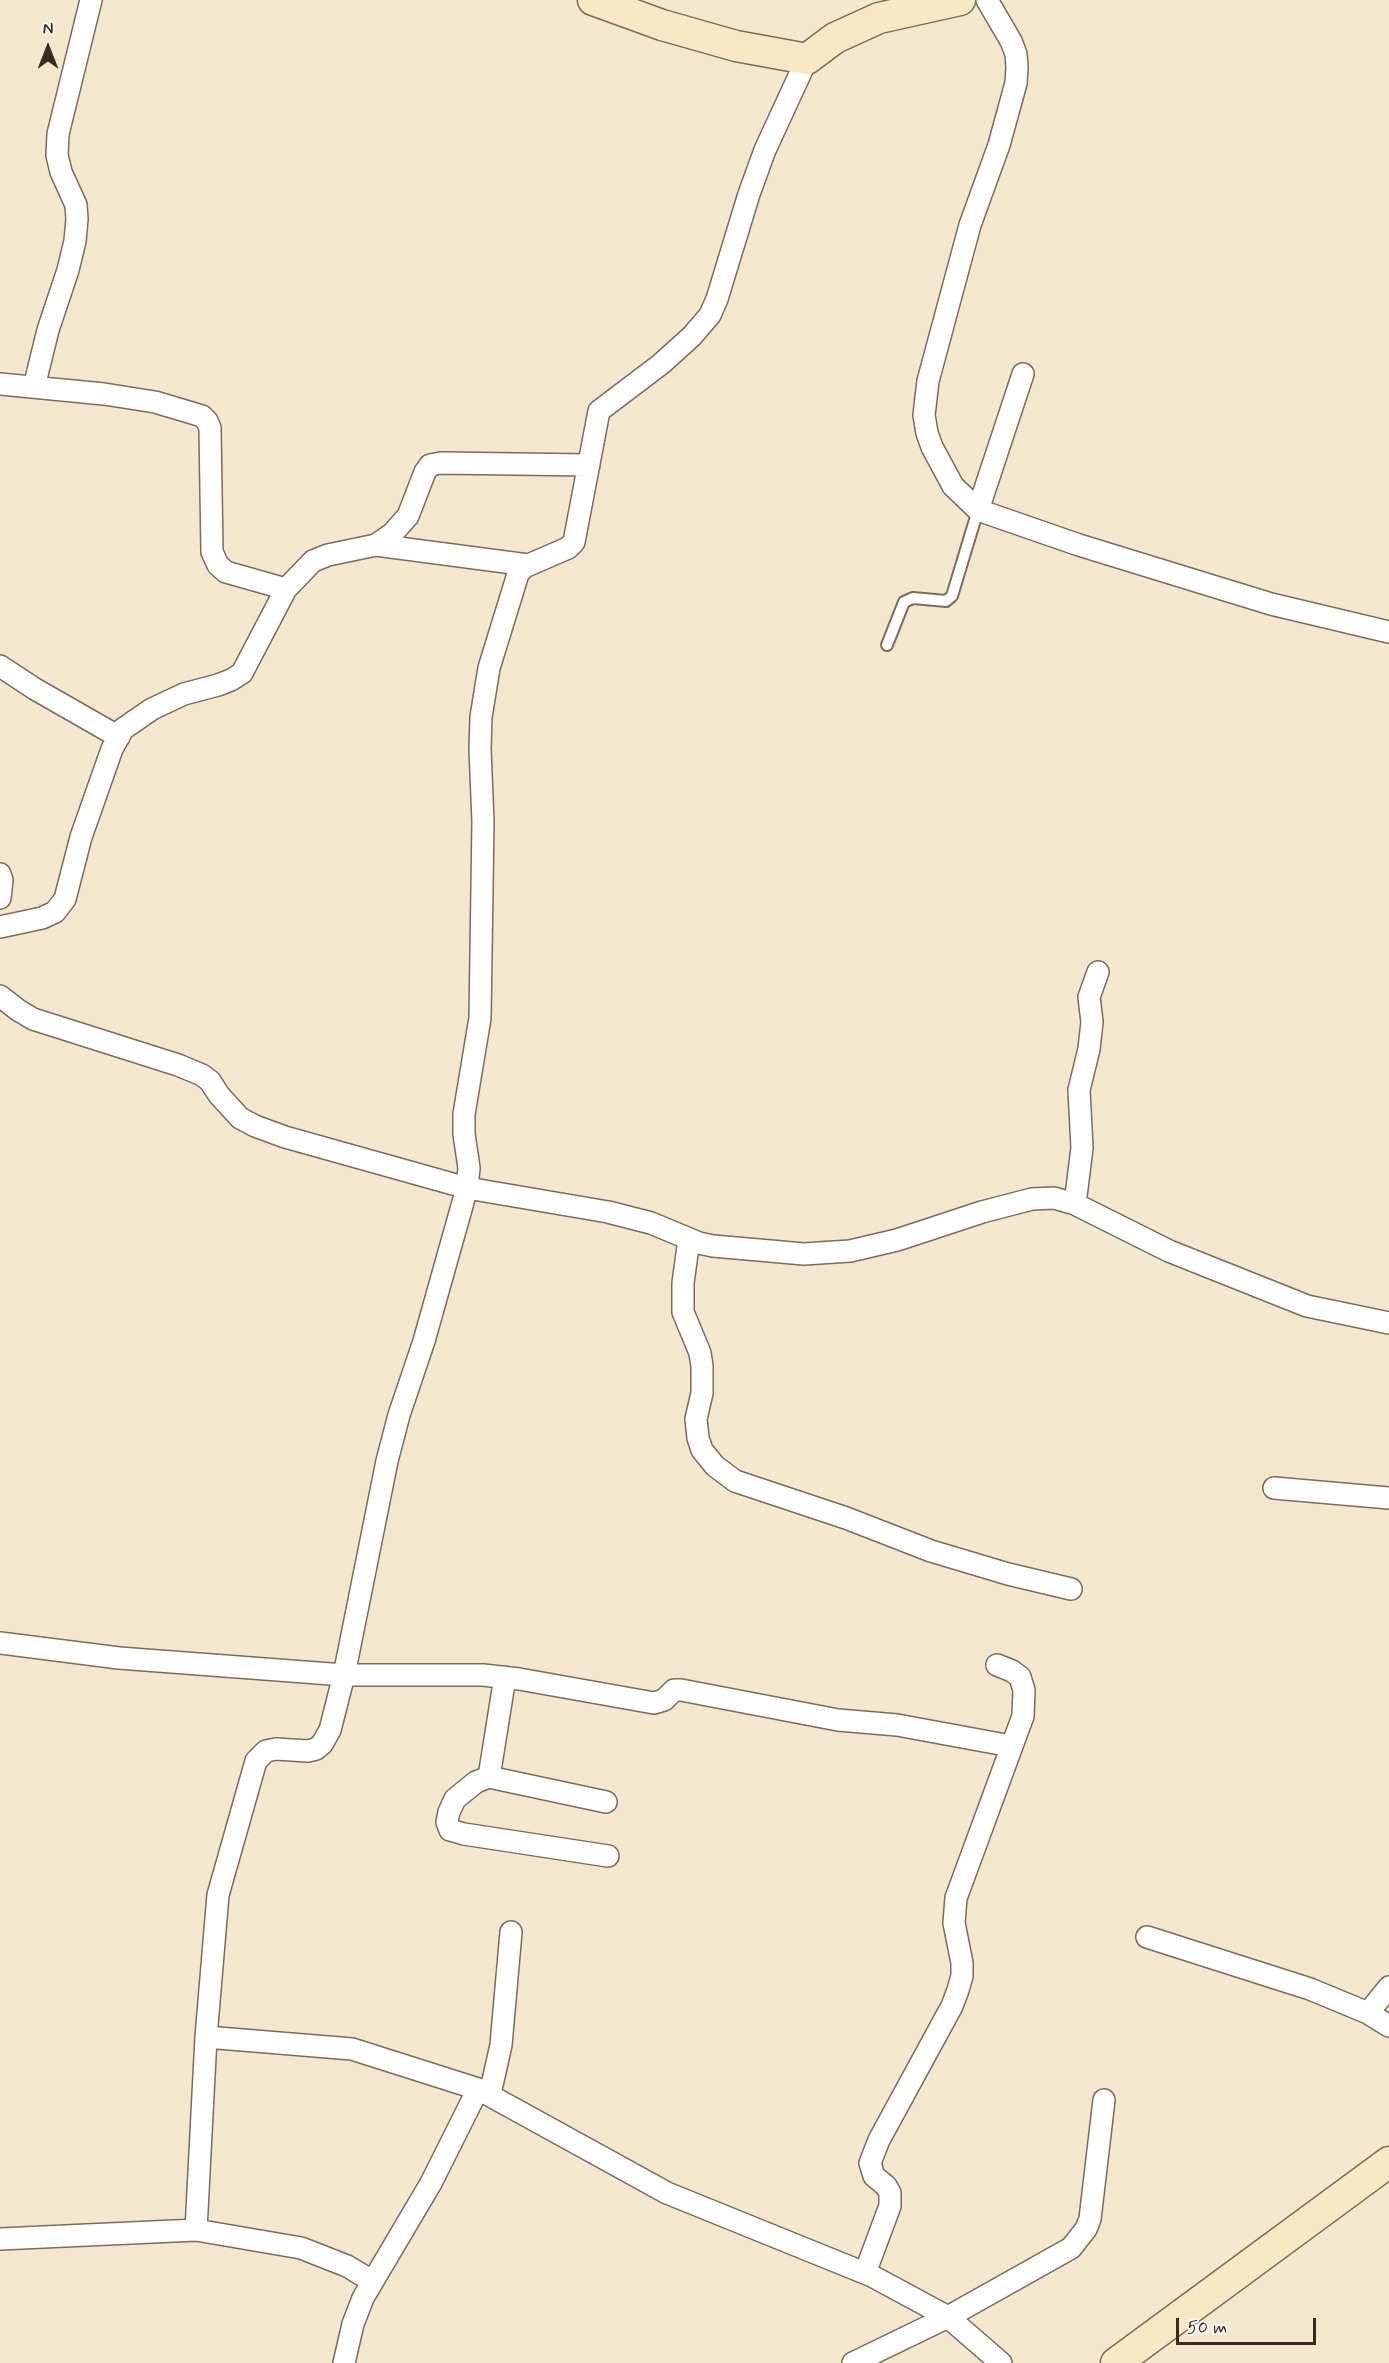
<!DOCTYPE html>
<style>
body{margin:0}
#map{position:relative;width:1389px;height:2363px;overflow:hidden;background:#f3e7cd;font-family:Mynerve,sans-serif}
canvas{display:block}
.north{position:absolute;left:18px;top:18px;width:60px;height:60px;-webkit-text-stroke:4px #fdfcf7;paint-order:stroke;rotate:0deg;font-size:16px;font-weight:700;line-height:24px;text-align:center;color:#3b2a1e}
.north::after{content:'';display:block;margin:auto;width:21px;height:27px;background:#3b2a1e;clip-path:polygon(50% 0,100% 100%,50% 72%,0 100%)}
.scale{position:absolute;left:1176px;top:2318px;width:140px;height:27px;box-sizing:border-box;border:3px solid #3b2a1e;border-top:0;padding-left:8px;font-size:18px;line-height:21px;white-space:nowrap;color:#3b2a1e;-webkit-text-stroke:4px #fdfcf7;paint-order:stroke}
</style>
<div id="map">
<canvas width="1389" height="2363"></canvas>
<div class="north">N</div>
<div class="scale">50 m</div>
</div>
<script>
const c = document.querySelector('canvas').getContext('2d');
c.lineJoin = 'round';
function poly(rows) {
  const path = new Path2D();
  for (const r of rows) {
    path.moveTo(r[0], r[1]);
    for (let i = 2; i < r.length; i += 2) path.lineTo(r[i], r[i + 1]);
  }
  return path;
}
function trace(path, color, width, dash) {
  c.strokeStyle = color;
  c.lineWidth = width;
  c.lineCap = dash ? 'butt' : 'round';
  c.setLineDash(dash || []);
  c.stroke(path);
}
const lane = poly([
 [887,645,904,602,913,598,946,601,952,596,978,510]
]);
const street = poly([
 [987,0,1011,41,1016,54,1017,67,1016,83,999,145,970,225,928,381,924,415,927,433,932,447,953,486,978,510,1079,545,1271,604,1389,632],
 [0,384,104,394,155,402,202,416,207,421,210,428,212,552,218,565,226,572,286,589,242,673,231,680,218,685,184,694,152,709,123,729,112,749,81,837,65,899,55,912,42,918,0,927],
 [34,387,48,330,68,270,75,241,77,219,76,205,61,172,57,155,58,134,91,0],
 [978,510,1023,374],
 [376,545,528,565],
 [286,589,313,561,328,555,376,545,392,534,408,516,425,472,430,465,441,463,589,465],
 [0,666,35,689,119,737],
 [0,874,2,880,0,898],
 [0,996,18,1010,33,1019,178,1065,202,1075,210,1081,219,1095,240,1118,255,1126,285,1137,467,1188,608,1212,651,1223,699,1243,713,1246,804,1254,850,1251,897,1240,982,1212,1032,1199,1054,1198,1075,1204,1169,1251,1307,1306,1389,1323],
 [1075,1204,1082,1148,1079,1090,1089,1049,1092,1022,1089,997,1098,972],
 [689,1239,683,1283,683,1312,700,1353,702,1366,702,1393,696,1419,698,1438,702,1450,715,1466,735,1481,846,1518,931,1551,1008,1574,1071,1589],
 [1274,1488,1389,1498],
 [0,1643,119,1658,344,1675,483,1675,519,1679,654,1703,664,1700,674,1690,681,1690,838,1720,897,1725,1011,1746],
 [505,1677,489,1777,606,1802],
 [489,1777,476,1782,455,1799,449,1812,447,1822,450,1830,464,1834,608,1856],
 [1147,1937,1310,1989,1368,2013,1389,2026],
 [1368,2013,1389,1987],
 [206,2037,352,2049,478,2089,667,2193,872,2276,948,2317,1001,2363],
 [490,2094,501,2045,511,1932],
 [196,2230,301,2248,347,2266,372,2281],
 [0,2239,196,2230,206,2037,218,1895,256,1761,266,1751,276,1749,308,1751,316,1749,322,1744,330,1730,344,1675,387,1461,399,1415,424,1341,467,1188,469,1168,464,1134,464,1114,480,1018,483,822,480,749,481,717,489,668,518,574,524,567,568,548,574,542,599,411,661,364,692,336,710,315,717,299,749,194,765,150,807,59],
 [865,2273,890,2206,890,2193,886,2186,874,2176,870,2163,879,2140,952,2006,958,1990,962,1976,962,1963,954,1923,956,1898,1023,1716,1024,1690,1020,1677,1012,1671,997,1665],
 [344,2363,353,2324,363,2298,431,2183,478,2089],
 [853,2363,948,2317,1071,2248,1086,2229,1090,2219,1104,2100]
]);
const secondary = poly([
 [593,0,662,25,736,46,807,59,835,38,879,18,960,0],
 [1116,2363,1389,2162]
]);
trace(lane, '#7b6c5b', 14);
trace(street, '#7b6c5b', 24);
trace(secondary, '#7b6c5b', 33);
trace(lane, '#fff', 10);
trace(street, '#fff', 21);
trace(secondary, '#f7e8c3', 30);
</script>
